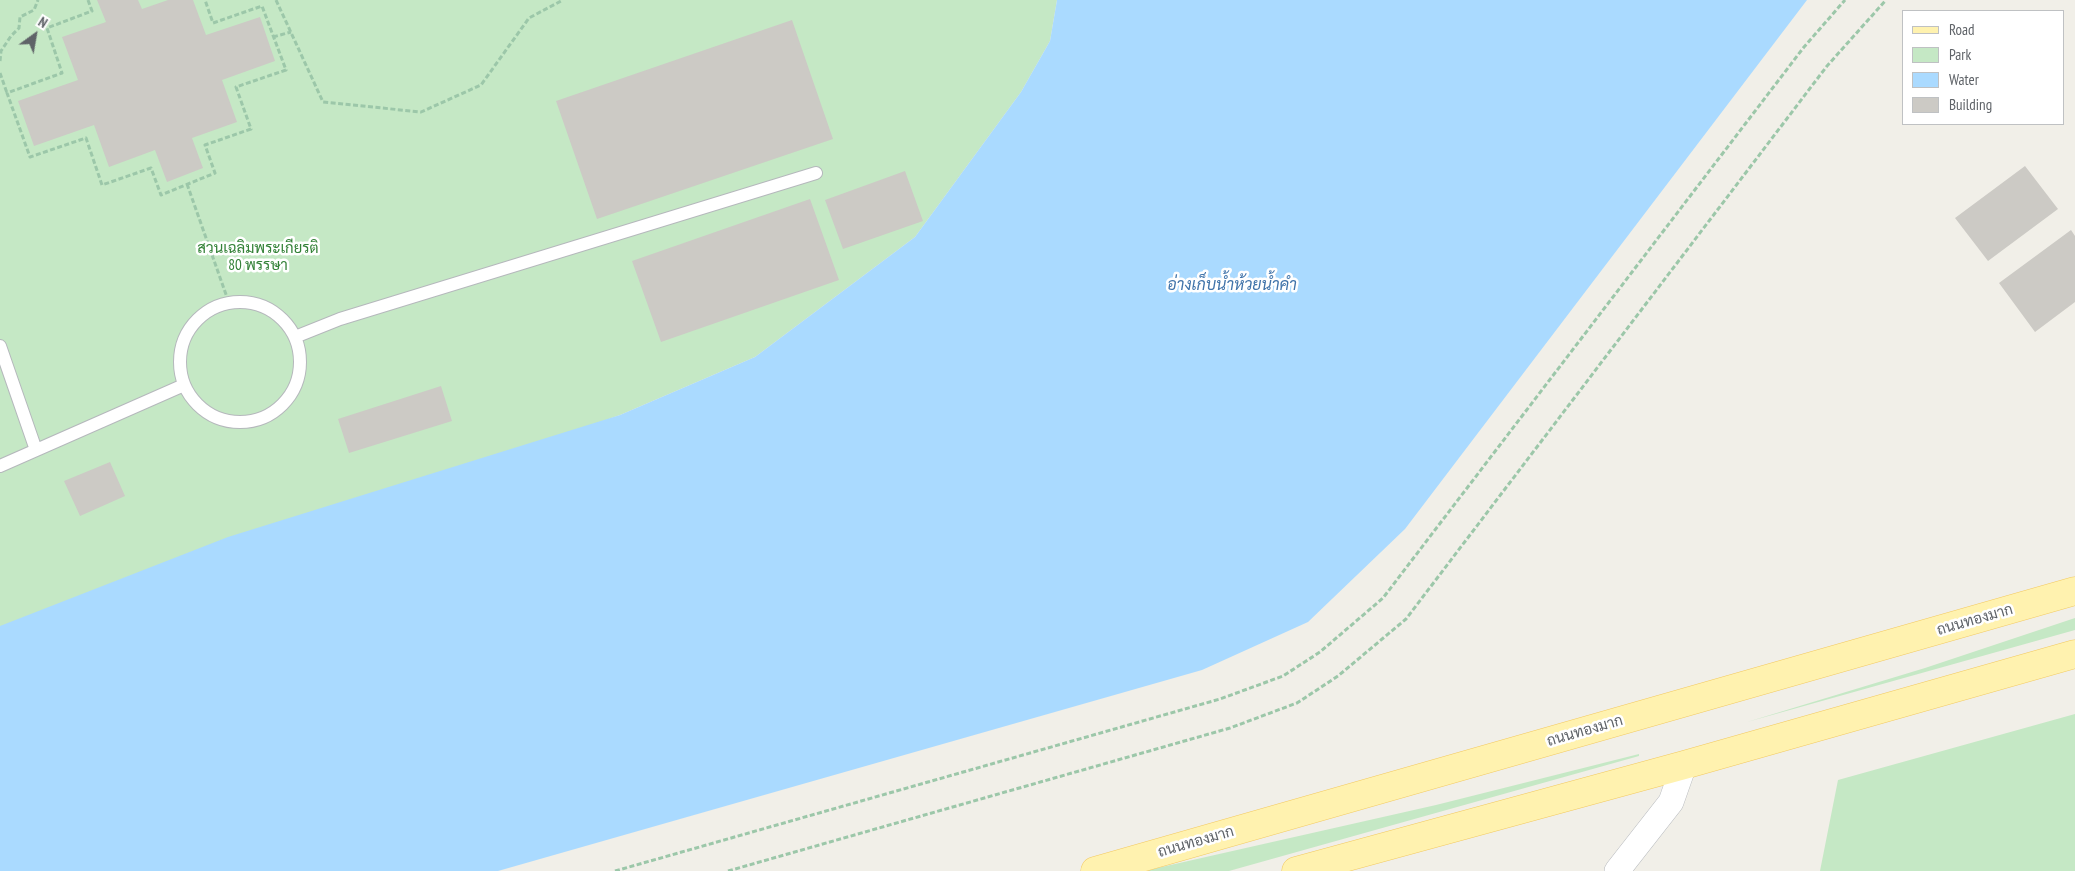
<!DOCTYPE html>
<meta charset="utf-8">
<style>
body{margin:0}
#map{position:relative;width:2075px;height:871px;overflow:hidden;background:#f1efe8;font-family:"PT Sans Narrow",sans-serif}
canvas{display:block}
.legend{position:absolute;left:1902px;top:10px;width:162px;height:115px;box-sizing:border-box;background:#fff;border:1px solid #bfc1c3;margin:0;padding:6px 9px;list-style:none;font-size:15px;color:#5f6368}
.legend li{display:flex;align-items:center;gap:10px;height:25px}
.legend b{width:25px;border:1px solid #bfc1c3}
.north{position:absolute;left:10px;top:10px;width:50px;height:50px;-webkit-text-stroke:4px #fff;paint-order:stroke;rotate:32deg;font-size:14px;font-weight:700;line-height:20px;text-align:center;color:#5f6368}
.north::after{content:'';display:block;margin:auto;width:18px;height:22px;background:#5f6368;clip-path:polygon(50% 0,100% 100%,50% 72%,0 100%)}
</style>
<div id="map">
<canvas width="2075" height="871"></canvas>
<ul class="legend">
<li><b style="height:6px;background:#fff2af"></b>Road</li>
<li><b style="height:14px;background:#c5e8c5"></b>Park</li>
<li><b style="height:14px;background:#aadaff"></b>Water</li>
<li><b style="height:14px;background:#cccac5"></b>Building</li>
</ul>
<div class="north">N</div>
</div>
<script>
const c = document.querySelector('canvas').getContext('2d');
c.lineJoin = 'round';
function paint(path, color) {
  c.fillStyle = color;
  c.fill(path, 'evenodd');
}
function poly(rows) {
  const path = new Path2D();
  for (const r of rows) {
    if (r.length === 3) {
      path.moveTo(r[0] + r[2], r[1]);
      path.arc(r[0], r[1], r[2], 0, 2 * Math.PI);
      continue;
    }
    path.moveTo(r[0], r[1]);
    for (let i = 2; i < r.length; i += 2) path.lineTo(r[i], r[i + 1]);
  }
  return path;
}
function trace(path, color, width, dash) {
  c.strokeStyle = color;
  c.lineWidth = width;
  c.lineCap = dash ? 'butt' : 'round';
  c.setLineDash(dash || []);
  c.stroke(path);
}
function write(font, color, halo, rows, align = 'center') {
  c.font = font + ' "PT Sans Narrow",Sarabun,sans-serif';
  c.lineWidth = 5;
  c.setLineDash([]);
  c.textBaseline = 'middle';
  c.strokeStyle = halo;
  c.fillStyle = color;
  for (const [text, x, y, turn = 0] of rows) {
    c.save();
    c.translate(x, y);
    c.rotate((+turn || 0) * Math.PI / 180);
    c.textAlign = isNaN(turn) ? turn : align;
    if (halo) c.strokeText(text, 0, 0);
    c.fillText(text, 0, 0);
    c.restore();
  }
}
paint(poly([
 [0,0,1057,0,1050,41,1021,92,915,237,755,357,620,415,0,635],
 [2075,618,2075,630,1747,722,1925,668],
 [2075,714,2075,871,1820,871,1838,780],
 [1639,754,1639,756,1229,871,1144,871,1436,805]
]), '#c5e8c5');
paint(poly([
 [1057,0,1807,0,1405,529,1308,622,1202,670,498,871,0,871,0,626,228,537,620,415,755,357,915,237,1021,92,1050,41]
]), '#aadaff');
paint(poly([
 [97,0,138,0,142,9,168,0,193,0,206,35,260,17,275,61,222,80,237,122,192,138,203,168,167,182,155,150,109,167,94,125,34,146,18,101,78,80,62,37,106,22],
 [792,20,833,139,597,219,556,101],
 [2025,166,2058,209,1988,261,1955,218],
 [905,171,923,221,843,249,825,200],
 [810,199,839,280,661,342,632,261],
 [2071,230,2075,236,2075,302,2035,332,1999,283],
 [441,386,452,421,349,453,338,419],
 [110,462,125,496,80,516,64,481]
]), '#cccac5');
const service = poly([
 [240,362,60],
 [295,337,340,319,816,173],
 [0,346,36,450],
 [0,466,184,385]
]);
const minor = poly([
 [1617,871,1671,802,1684,765]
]);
const primary = poly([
 [1095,871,2075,591],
 [1296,871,1684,765,2075,654]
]);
trace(service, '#b5b8bc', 14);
trace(minor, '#b5b8bc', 26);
trace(primary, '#f2c960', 29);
trace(poly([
 [88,0,92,11,47,28,62,73,7,93,30,157,86,138,102,185,151,168,161,195,215,173,205,145,251,129,236,87,286,70,262,6,213,23,205,0],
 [276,0,323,102,421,112,481,85,529,18,563,0],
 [273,37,291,32],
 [0,61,1,51,11,36,19,28,20,17,34,10,38,0],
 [0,73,7,93],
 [187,184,229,303],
 [615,871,1220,699,1283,676,1320,652,1383,598,1804,47,1845,0],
 [728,871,1230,728,1297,703,1338,676,1406,619,1827,66,1886,0]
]), '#9cc7a9', 3, [5, 2.5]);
trace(service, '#fff', 12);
trace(minor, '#fff', 25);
trace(primary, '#fff2af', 28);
write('15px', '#348238', '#fff', [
 ["สวนเฉลิมพระเกียรติ",258,249],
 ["80 พรรษา",258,266]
]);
write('15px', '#5f6368', '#fff', [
 ["ถนนทองมาก",1975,620,-16],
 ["ถนนทองมาก",1585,731,-16],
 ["ถนนทองมาก",1196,842,-16]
]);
write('italic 16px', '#4174aa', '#fff', [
 ["อ่างเก็บน้ำห้วยน้ำคำ",1232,285]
]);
</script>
